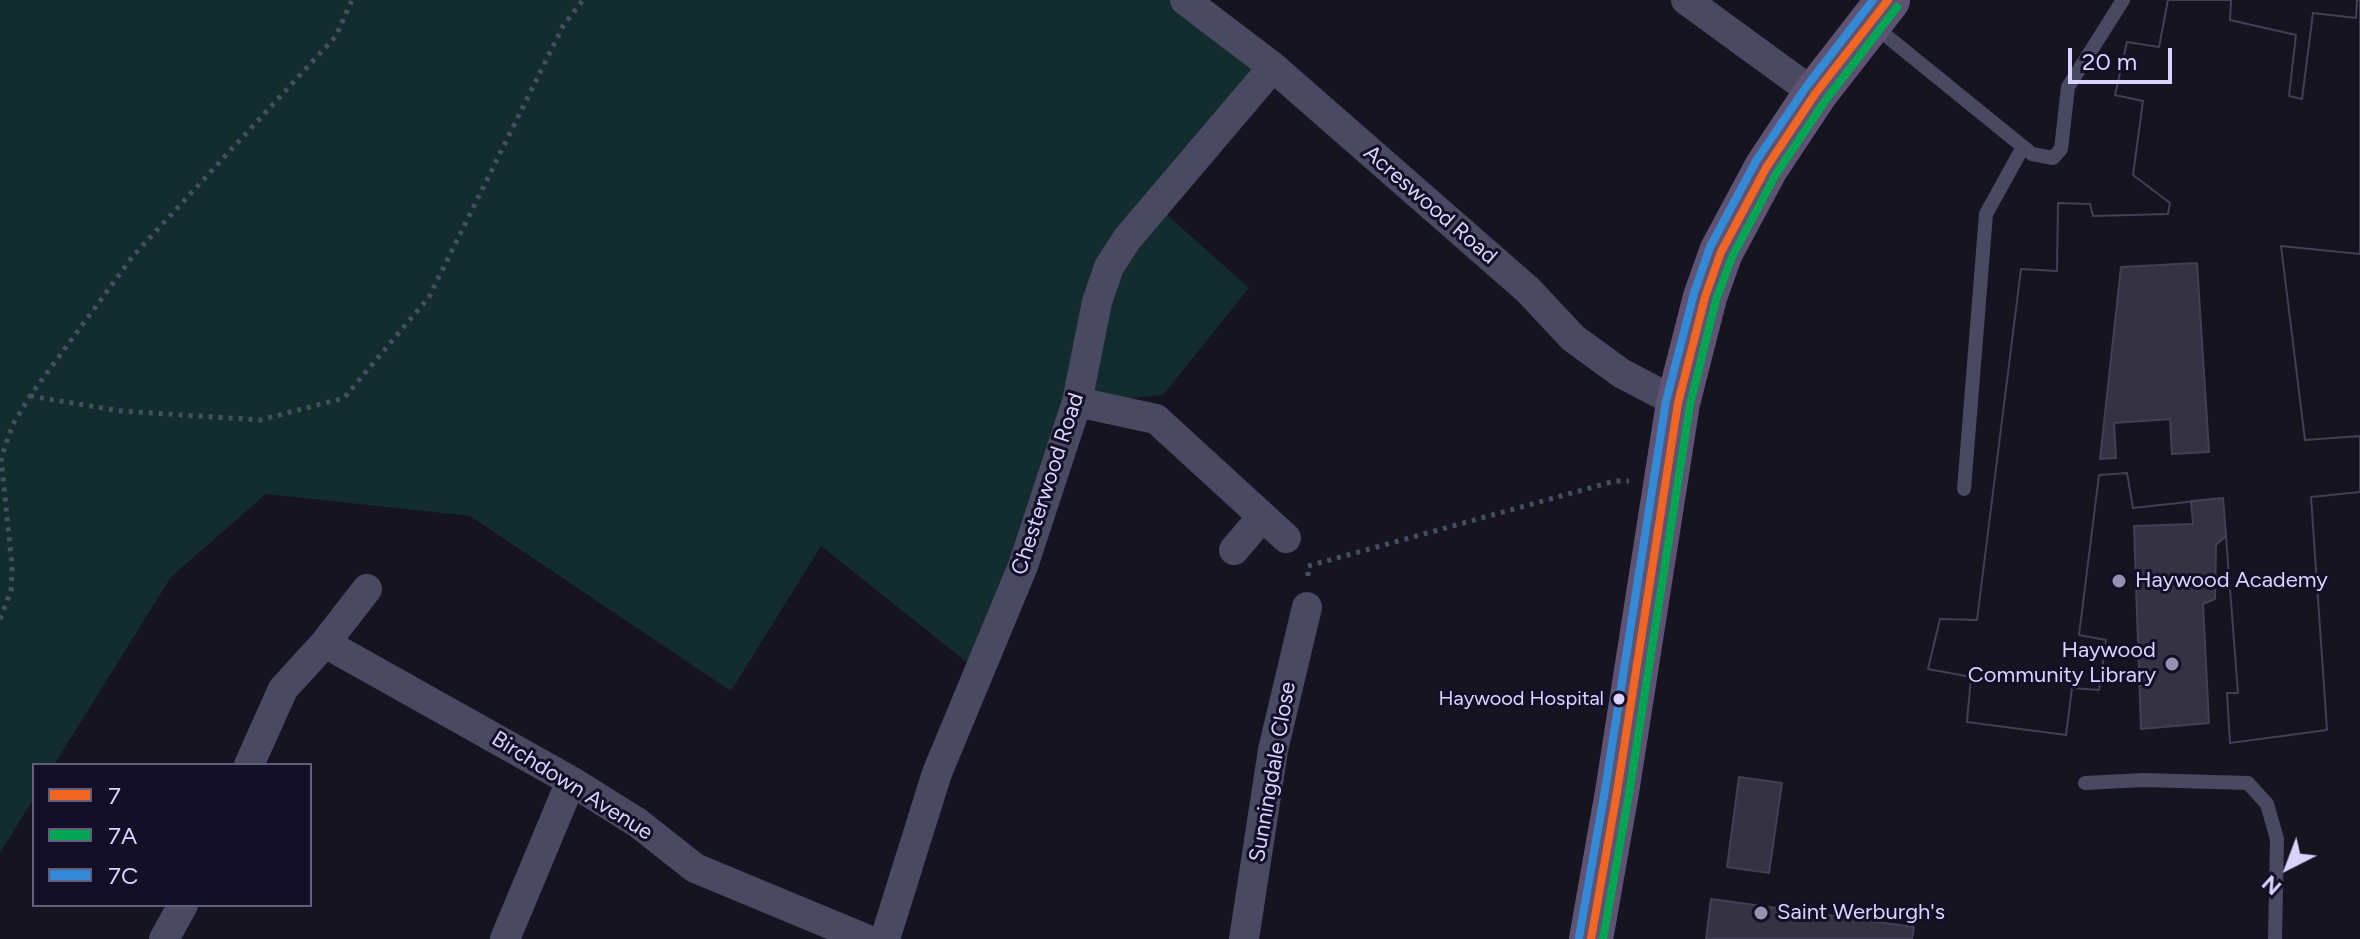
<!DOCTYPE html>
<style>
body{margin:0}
#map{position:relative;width:2360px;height:939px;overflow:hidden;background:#161421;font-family:Figtree,sans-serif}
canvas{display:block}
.legend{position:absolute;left:32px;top:763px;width:280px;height:144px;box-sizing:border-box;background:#130f26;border:2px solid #625e7d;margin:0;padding:10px 14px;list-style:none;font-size:24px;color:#d9d4ff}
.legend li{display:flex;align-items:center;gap:16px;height:40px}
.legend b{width:40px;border:2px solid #625e7d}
.north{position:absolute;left:2248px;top:827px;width:80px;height:80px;-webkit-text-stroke:6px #130f26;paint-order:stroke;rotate:222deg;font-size:22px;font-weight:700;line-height:32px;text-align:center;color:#d9d4ff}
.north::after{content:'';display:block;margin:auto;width:28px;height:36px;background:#d9d4ff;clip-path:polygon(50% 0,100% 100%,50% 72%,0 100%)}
.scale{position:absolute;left:2068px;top:48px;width:104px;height:36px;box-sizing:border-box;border:4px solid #d9d4ff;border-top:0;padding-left:10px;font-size:24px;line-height:28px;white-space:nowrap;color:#d9d4ff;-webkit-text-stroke:6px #130f26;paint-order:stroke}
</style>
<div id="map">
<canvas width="2360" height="939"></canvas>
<ul class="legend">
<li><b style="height:10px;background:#f26522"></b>7</li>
<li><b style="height:10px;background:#00a651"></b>7A</li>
<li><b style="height:10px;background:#338bd7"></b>7C</li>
</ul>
<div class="north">N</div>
<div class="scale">20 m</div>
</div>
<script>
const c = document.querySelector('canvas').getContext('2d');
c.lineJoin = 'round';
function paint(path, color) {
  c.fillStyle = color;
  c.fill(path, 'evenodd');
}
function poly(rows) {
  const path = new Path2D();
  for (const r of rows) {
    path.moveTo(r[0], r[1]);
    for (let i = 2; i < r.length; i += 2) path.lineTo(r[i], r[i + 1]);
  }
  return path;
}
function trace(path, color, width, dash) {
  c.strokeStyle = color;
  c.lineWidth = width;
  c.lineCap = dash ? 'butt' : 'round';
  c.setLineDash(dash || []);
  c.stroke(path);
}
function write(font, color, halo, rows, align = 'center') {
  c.font = font + ' Figtree,sans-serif';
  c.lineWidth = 6;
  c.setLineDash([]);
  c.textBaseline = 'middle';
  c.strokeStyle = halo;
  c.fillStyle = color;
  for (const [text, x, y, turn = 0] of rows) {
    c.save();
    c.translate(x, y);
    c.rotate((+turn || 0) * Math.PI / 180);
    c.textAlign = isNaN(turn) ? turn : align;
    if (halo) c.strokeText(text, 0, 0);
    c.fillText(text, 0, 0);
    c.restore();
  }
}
paint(poly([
 [0,0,1185,0,1273,67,1156,205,1249,288,1163,395,1077,403,979,672,821,546,731,691,470,516,266,494,171,577,54,765,34,765,34,798,0,853]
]), '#132c2d');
const building = poly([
 [2168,0,2231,0,2230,20,2296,35,2289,96,2302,99,2313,13,2356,18,2357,0,2360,0,2360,254,2281,246,2305,440,2360,436,2360,492,2311,497,2327,730,2230,743,2227,693,2238,693,2223,498,2133,508,2127,473,2099,475,2079,635,2106,640,2099,690,2072,688,2066,735,1967,722,1971,677,1928,669,1940,619,1977,620,2021,269,2057,271,2058,203,2090,204,2093,216,2168,214,2170,203,2133,175,2143,101,2115,95,2127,42,2159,47,2168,0],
 [2197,263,2209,452,2172,454,2170,419,2114,423,2116,458,2100,459,2121,267,2197,263],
 [2168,0,2231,0,2230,20,2296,35,2289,96,2302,99,2313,13,2356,18,2357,0,2360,0,2360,254,2281,246,2305,440,2360,436,2360,492,2311,497,2327,730,2230,743,2227,693,2238,693,2223,498,2133,508,2127,473,2099,475,2079,635,2106,640,2099,690,2072,688,2066,735,1967,722,1971,677,1928,669,1940,619,1977,620,2021,269,2057,271,2058,203,2090,204,2093,216,2168,214,2170,203,2133,175,2143,101,2115,95,2127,42,2159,47,2168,0],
 [2223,498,2226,536,2216,545,2215,599,2203,604,2209,723,2141,729,2134,526,2193,524,2191,501,2223,498],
 [1739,777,1782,783,1769,873,1727,867,1739,777],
 [1711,899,1914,927,1912,939,1706,939,1711,899]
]);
paint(building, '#343243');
trace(building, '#433f54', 2);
trace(poly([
 [30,396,121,411,260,420,344,398,429,297,563,26,583,0],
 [1308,576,1308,566,1615,481,1629,481],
 [0,619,11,591,12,566,1,458,13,424,30,396,133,256,336,36,352,0]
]), '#44505f', 5, [4, 6]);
trace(poly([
 [1873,25,2032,154,2053,158,2061,149,2068,87,2123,0],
 [1964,489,1986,214,2023,147],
 [2085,783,2144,780,2248,783,2267,804,2277,839,2275,939]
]), '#4a4962', 14);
trace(poly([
 [1185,0,1273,67,1528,290,1573,338,1621,373,1678,403],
 [1686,0,1815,94],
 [1077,402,1156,419,1286,538],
 [1234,550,1262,517],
 [325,643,571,781,638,823,695,868,866,939],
 [249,765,283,689,325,643,367,589],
 [164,939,183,905],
 [505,939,571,781],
 [885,939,937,773,1023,566,1077,402,1097,302,1109,267,1127,239,1273,67],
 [1244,939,1273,750,1307,607]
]), '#4a4962', 30);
trace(poly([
 [1591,939,1617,792,1678,403,1705,297,1721,252,1766,168,1815,94,1888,0]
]), '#5e5373', 44);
trace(poly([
 [1591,939,1617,792,1678,403,1705,297,1721,252,1766,168,1815,94,1888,0]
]), '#f26522', 8);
trace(poly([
 [1603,939,1629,794,1690,405,1716,300,1732,257,1776,174,1825,101,1897,7]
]), '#00a651', 8);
trace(poly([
 [1579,937,1605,790,1666,401,1694,293,1710,247,1756,161,1806,87,1873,0]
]), '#338bd7', 8);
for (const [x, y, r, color] of [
 [2119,581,8,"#9591b1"],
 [2172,664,8,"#9591b1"],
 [1619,699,7,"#d9d4ff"],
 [1761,913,8,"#9591b1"]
]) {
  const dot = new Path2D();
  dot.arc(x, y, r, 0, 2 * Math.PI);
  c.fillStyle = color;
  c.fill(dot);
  trace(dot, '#130f26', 3);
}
write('20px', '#d9d4ff', '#130f26', [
 ["Haywood Hospital",1604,699]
], 'right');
write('22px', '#d9d4ff', '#130f26', [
 ["Acreswood Road",1430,205,41],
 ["Chesterwood Road",1048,484,-72],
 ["Sunningdale Close",1273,772,-80],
 ["Birchdown Avenue",572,786,32]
]);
write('22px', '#d9d4ff', '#130f26', [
 ["Haywood Academy",2135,581],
 ["Haywood",2156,651,"right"],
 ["Community Library",2156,676,"right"],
 ["Saint Werburgh's",1777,913]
], 'left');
</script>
